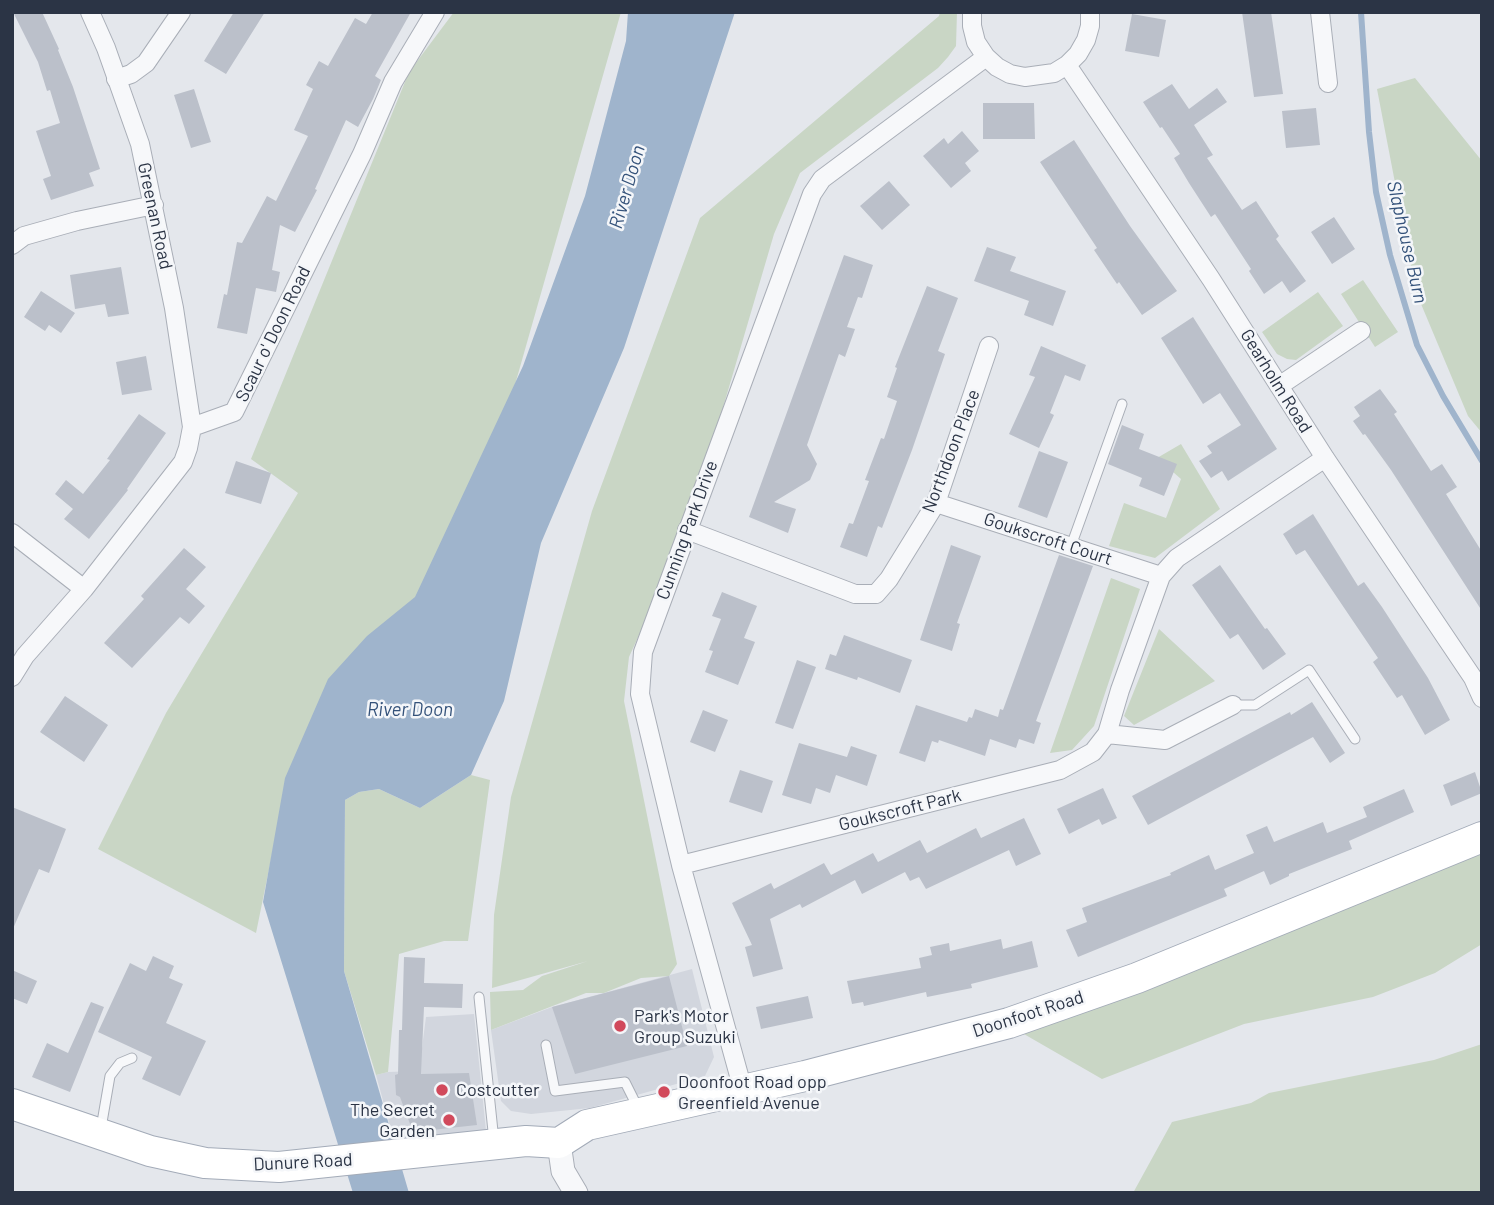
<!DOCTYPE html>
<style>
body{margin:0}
#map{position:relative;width:1494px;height:1205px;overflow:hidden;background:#e4e7ec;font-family:Barlow,sans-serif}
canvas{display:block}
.frame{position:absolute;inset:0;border:14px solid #2b3445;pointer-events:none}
</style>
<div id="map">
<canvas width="1494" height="1205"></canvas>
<div class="frame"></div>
</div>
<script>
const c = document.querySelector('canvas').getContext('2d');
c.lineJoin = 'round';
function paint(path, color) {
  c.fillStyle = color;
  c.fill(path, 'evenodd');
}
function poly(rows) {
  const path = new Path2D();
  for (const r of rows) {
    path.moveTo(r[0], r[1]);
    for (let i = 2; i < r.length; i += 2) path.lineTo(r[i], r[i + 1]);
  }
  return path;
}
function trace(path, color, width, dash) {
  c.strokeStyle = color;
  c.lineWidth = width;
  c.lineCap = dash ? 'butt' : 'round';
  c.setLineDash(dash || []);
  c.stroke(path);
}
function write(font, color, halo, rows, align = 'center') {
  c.font = font + ' Barlow,sans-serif';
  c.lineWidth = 5;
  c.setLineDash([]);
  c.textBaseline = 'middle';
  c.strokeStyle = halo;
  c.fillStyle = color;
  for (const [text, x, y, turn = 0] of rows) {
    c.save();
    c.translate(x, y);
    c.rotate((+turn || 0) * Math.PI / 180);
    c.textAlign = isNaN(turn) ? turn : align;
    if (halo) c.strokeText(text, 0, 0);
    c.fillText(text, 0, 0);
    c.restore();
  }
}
paint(poly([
 [692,969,714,1057,705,1076,590,1108,531,1114,511,1111,501,1101,491,1030,552,1007],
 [474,1014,486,1131,396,1148,376,1075,388,1072,419,1071,426,1017]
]), '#d2d6de');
paint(poly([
 [454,12,621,12,460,578,277,830,256,933,98,849,166,713,298,493,251,459,409,72],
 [940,12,957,12,956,46,948,57,938,68,800,173,774,234,687,530,629,657,624,701,677,964,669,976,641,978,604,993,586,993,491,1030,490,992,523,990,542,976,588,961,492,988,494,915,511,797,592,511,700,218,939,16],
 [1415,78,1482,161,1482,433,1468,416,1416,292,1377,89],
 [1363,280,1398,332,1375,347,1341,294],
 [1318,292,1343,326,1296,360,1287,359,1277,354,1262,332],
 [1181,444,1220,509,1155,558,1109,546,1124,503,1166,518,1181,479,1157,458],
 [1111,578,1140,589,1094,726,1072,750,1050,753],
 [1159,629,1215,681,1134,725,1124,716],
 [471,775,490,780,468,941,444,941,399,954,388,1072,376,1075,344,971,345,800,359,792,379,789,420,808],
 [1482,849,1482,944,1435,973,1373,997,1244,1024,1102,1079,1010,1026],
 [1482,1044,1482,1193,1133,1193,1172,1122,1251,1103,1269,1093,1434,1060]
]), '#c9d6c5');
paint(poly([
 [628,12,735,12,624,348,541,543,504,701,471,775,420,808,379,789,359,792,345,800,344,971,409,1193,353,1193,263,902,285,778,328,679,367,636,415,597,523,366,585,196,626,41]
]), '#9fb4cc');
trace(poly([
 [1361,12,1369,132,1376,192,1390,255,1417,345,1443,396,1482,461]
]), '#9fb4cc', 6);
paint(poly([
 [13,12,42,12,59,49,58,50,73,87,100,169,89,173,94,186,51,200,43,179,51,176,36,131,60,123,50,90,47,91,38,62],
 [234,12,265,12,226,74,204,61],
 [373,12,411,12,375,76,381,80,373,99,358,127,346,120,315,189,317,190,295,232,280,225,272,270,280,272,276,292,256,288,247,334,217,328,224,294,227,295,237,242,242,243,267,196,276,201,308,136,294,130,313,89,306,85,319,61,328,66,355,18,366,24],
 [1242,12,1271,12,1283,94,1254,97],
 [1132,14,1166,20,1159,57,1125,51],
 [1172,84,1189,109,1217,88,1227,102,1194,125,1213,155,1207,158,1242,210,1256,201,1279,236,1276,239,1306,281,1290,293,1282,281,1264,294,1249,271,1251,269,1215,214,1211,217,1189,183,1174,158,1180,154,1162,127,1160,128,1143,102],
 [194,89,211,142,191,148,174,95],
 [983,103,1034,103,1035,139,983,139],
 [1316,108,1320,145,1286,148,1282,111],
 [962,131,979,151,965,163,971,171,951,188,923,156,944,138,948,144],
 [1074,140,1130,226,1177,291,1142,315,1119,282,1117,284,1094,250,1097,248,1040,162],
 [889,181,910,205,882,230,860,206],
 [1334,217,1355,249,1332,264,1311,232],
 [987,247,1016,257,1010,271,1066,291,1053,326,1024,315,1029,301,974,281],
 [844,255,873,265,862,298,858,297,847,327,855,329,845,357,839,354,807,445,817,464,810,480,774,502,796,509,788,533,749,517],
 [121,267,129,314,108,317,105,304,75,309,70,275],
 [927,286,958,298,938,351,945,354,912,450,882,528,878,526,867,557,840,547,849,523,853,524,869,481,865,480,881,438,884,439,897,401,887,397,897,368,895,367],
 [41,291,75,313,61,333,49,325,45,331,24,317],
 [1193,317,1277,449,1228,481,1222,471,1211,478,1199,461,1212,453,1207,446,1241,425,1220,393,1203,404,1161,338],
 [1041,346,1086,365,1080,381,1065,375,1050,413,1054,415,1039,448,1009,434,1035,377,1029,375],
 [146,356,152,390,122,395,116,362],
 [1380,389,1397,412,1394,414,1431,471,1442,464,1457,487,1446,494,1482,552,1482,611,1391,470,1365,434,1363,435,1353,421,1360,416,1354,407],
 [139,414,166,433,127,489,128,490,89,539,64,519,73,509,55,494,66,480,83,494,110,460,107,459],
 [1122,425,1144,434,1139,449,1177,464,1164,496,1139,486,1142,478,1108,464],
 [1039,451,1068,462,1047,518,1018,507],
 [236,461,271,473,261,504,225,493],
 [1313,514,1358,586,1364,582,1382,607,1428,678,1450,720,1425,735,1402,695,1397,698,1373,662,1378,658,1305,550,1296,555,1283,534],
 [951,545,981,556,957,623,960,624,952,651,920,640],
 [184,548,206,567,186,589,205,606,189,624,180,617,132,668,104,643,144,599,141,596],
 [1059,555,1093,566,1036,721,1041,723,1034,744,1019,739,1016,748,990,739,985,756,939,740,938,743,932,741,925,762,899,753,916,705,967,722,969,717,972,718,975,709,998,717,1000,709,1003,710],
 [1220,565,1265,629,1267,628,1286,654,1263,670,1238,634,1230,639,1192,585],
 [722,592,757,606,744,638,755,642,738,685,705,672,713,651,709,650,721,619,712,616],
 [844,635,912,660,900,693,858,677,857,680,825,669,830,654,836,656],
 [797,660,816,667,793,729,775,723],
 [65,696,108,725,84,762,40,732],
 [1312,702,1345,753,1330,763,1313,737,1148,825,1132,796,1290,712,1291,715],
 [703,710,728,720,715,752,690,742],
 [799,743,847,757,851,746,877,755,867,786,836,775,830,793,816,788,811,804,782,795],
 [740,770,773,781,762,813,729,802],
 [1475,772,1482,793,1451,806,1443,785],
 [1103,788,1117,818,1102,825,1099,819,1069,834,1057,809],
 [1404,789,1414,812,1349,841,1352,849,1289,874,1289,876,1270,885,1264,871,1224,889,1227,896,1078,957,1066,930,1087,922,1082,908,1171,875,1170,873,1209,855,1215,870,1254,853,1246,835,1267,826,1274,842,1323,822,1327,833,1367,817,1363,807],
 [12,807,66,829,49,873,39,869,12,931],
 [1024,818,1041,854,1016,866,1009,850,926,889,919,877,910,881,905,872,862,894,855,880,802,908,800,904,770,919,783,969,753,977,745,947,752,945,732,903,771,883,774,889,824,863,831,875,873,853,878,862,920,840,927,853,976,828,981,838],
 [1001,939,1003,949,1032,941,1038,967,971,984,972,988,927,997,926,992,864,1006,863,1002,852,1004,847,981,921,968,919,958,932,955,930,947,949,943,950,951],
 [153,956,174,966,169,978,183,984,166,1023,206,1041,180,1096,142,1079,152,1057,98,1032,130,963,146,971],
 [404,957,425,958,424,983,463,984,462,1008,424,1007,421,1074,469,1073,477,1125,413,1132,400,1097,396,1095,395,1075,398,1074,399,1030,402,1030],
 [12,970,37,981,27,1004,12,998],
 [669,976,687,1046,575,1074,552,1007],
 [808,996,813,1018,761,1029,756,1007],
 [91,1002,104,1007,70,1092,32,1077,47,1043,68,1053]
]), '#bbc0ca');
const service = poly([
 [1071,546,1122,404],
 [1233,705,1255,705,1309,670,1355,739],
 [479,997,494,1141],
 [546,1045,555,1091,625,1082,639,1110],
 [101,1128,110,1076,120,1063,132,1058]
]);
const minor = poly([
 [972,12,972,26,976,42,986,57,997,67,1010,74,1025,77,1054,73,1067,65,1078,54,1086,40,1090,26,1090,12],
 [1320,12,1328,83],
 [1067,65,1211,279,1325,458,1473,678,1482,698],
 [116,79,131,74,146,63,181,12],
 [12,245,24,236,77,221,154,205],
 [1279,386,1361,331],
 [192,427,234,412,362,154,393,82,435,12],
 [936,503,1161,576],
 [687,530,855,594,876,594,889,579,936,503,989,346],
 [12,533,84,589],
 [12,677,25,656,84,589,183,462,188,448,192,427,174,308,140,144,106,48,90,12],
 [1107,734,1165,740,1233,705],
 [681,865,1060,770,1093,752,1107,734,1120,690,1161,576,1177,558,1325,458],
 [743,1090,681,865,640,694,643,652,812,194,822,179,986,57]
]);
const tertiary = poly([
 [559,1143,563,1171,576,1193]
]);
const primary = poly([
 [12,1104,150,1151,205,1163,279,1167,526,1141,559,1143,587,1125,805,1076,1009,1023,1137,978,1482,837]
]);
trace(service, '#a9aeb7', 11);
trace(minor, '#a9aeb7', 20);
trace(tertiary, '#a9aeb7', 25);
trace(primary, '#a3abb8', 32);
trace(service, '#f7f8fa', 9);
trace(minor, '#f7f8fa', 18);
trace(tertiary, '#f7f8fa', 23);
trace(primary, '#fff', 30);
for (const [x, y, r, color] of [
 [620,1026,7,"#d1495b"],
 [442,1090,7,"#d1495b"],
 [664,1092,7,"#d1495b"],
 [449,1120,7,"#d1495b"]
]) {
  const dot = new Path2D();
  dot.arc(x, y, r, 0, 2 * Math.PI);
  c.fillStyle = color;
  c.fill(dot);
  trace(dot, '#f4f6f9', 2.5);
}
write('18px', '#2b3445', '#f4f6f9', [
 ["Greenan Road",155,216,78],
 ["Scaur o' Doon Road",273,334,-64],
 ["Gearholm Road",1276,381,58],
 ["Northdoon Place",951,451,-69],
 ["Cunning Park Drive",687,530,-70],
 ["Goukscroft Court",1048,539,18],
 ["Goukscroft Park",900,810,-14],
 ["Doonfoot Road",1028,1014,-18],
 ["Dunure Road",303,1162,-3]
]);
write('18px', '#2b3445', '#f4f6f9', [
 ["Park's Motor",634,1016],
 ["Group Suzuki",634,1037],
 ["Doonfoot Road opp",678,1082],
 ["Greenfield Avenue",678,1103],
 ["Costcutter",456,1090],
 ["The Secret",435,1110,"right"],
 ["Garden",435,1131,"right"]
], 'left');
write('italic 19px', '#34527a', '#f4f6f9', [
 ["River Doon",627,187,-74],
 ["Slaphouse Burn",1407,242,77],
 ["River Doon",410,710]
]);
</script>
